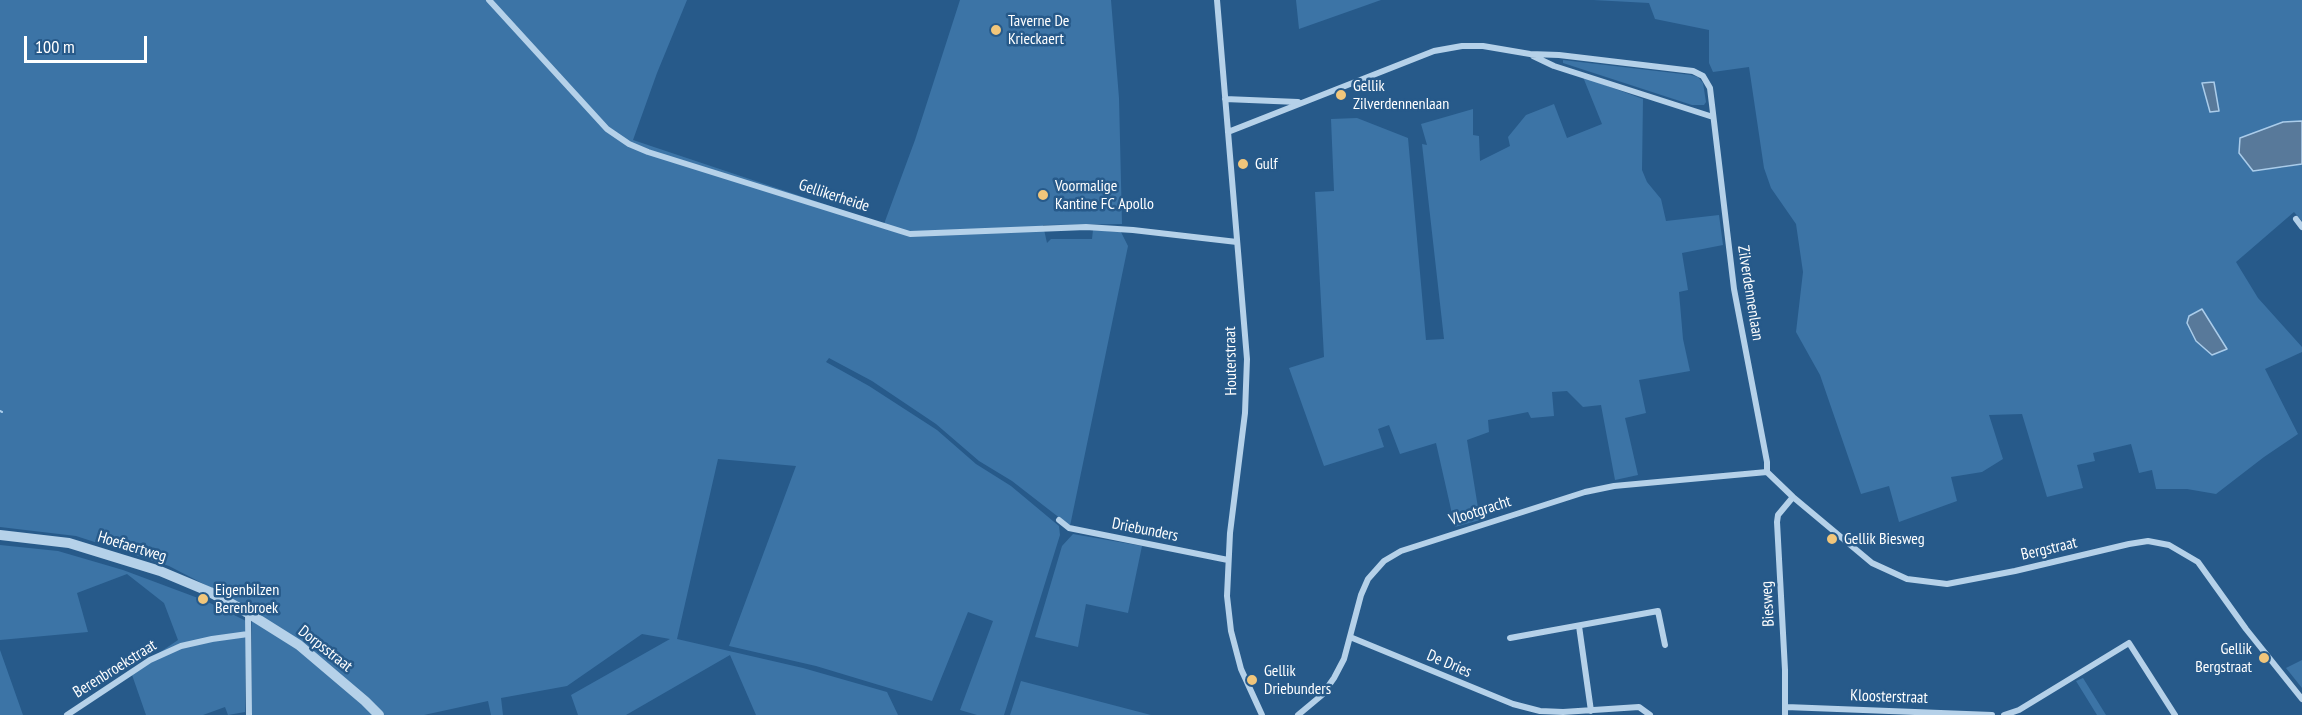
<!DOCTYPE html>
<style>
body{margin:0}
#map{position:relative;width:2302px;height:715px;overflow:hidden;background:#275a8a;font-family:"PT Sans Narrow",sans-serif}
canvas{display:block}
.scale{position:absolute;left:24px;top:36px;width:123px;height:27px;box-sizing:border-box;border:3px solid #fff;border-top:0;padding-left:8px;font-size:18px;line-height:21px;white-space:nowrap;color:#fff;-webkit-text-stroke:4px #275a8a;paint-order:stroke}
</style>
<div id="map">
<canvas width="2302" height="715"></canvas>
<div class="scale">100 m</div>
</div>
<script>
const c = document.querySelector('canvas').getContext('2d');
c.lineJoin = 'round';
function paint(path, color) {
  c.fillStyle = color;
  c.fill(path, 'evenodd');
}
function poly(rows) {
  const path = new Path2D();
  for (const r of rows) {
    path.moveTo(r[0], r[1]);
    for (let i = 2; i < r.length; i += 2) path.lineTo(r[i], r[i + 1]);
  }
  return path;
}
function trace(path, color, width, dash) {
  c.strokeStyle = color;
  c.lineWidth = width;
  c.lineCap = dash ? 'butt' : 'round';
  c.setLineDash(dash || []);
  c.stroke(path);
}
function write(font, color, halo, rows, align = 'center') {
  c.font = font + ' "PT Sans Narrow",sans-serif';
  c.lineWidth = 5;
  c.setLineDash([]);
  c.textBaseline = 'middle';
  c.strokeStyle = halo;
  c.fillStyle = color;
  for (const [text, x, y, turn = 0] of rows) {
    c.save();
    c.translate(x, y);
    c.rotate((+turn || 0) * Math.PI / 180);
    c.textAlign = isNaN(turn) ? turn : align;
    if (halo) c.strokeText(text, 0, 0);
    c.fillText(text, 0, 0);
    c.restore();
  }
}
paint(poly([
 [0,0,687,0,657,73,633,140,884,224,915,140,960,0,1111,0,1119,98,1122,224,1043,225,1047,243,1051,239,1092,239,1093,230,1121,232,1128,246,1070,526,1012,481,979,461,936,424,872,381,829,358,826,362,869,386,937,430,976,464,1011,486,1059,526,1060,535,1004,715,977,715,960,710,993,621,968,612,932,701,816,666,729,646,796,466,718,459,677,639,803,668,887,692,898,715,756,715,730,655,626,715,578,715,571,695,670,639,642,634,567,686,501,698,503,715,491,715,488,701,424,715,252,715,252,609,169,566,76,536,0,527],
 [1296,0,1381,0,1299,29],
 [1593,0,2302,0,2302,121,2283,122,2281,168,2302,164,2302,221,2294,212,2236,262,2258,298,2302,347,2302,352,2265,369,2298,434,2264,457,2216,494,2187,489,2156,489,2152,470,2139,473,2131,444,2093,453,2095,461,2077,465,2083,488,2047,497,2022,414,1989,415,2003,459,1982,472,1951,477,1957,501,1899,522,1889,486,1861,494,1820,375,1796,332,1803,272,1796,224,1771,188,1764,168,1749,67,1713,72,1709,63,1709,30,1655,19,1649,3],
 [1563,60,1691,75,1698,77,1703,83,1706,102,1704,105,1692,105,1563,63],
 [1583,77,1643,99,1642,170,1647,182,1661,199,1666,221,1719,215,1723,245,1682,253,1688,290,1679,292,1683,339,1690,371,1639,380,1646,413,1625,418,1638,475,1615,480,1601,405,1583,407,1567,391,1552,392,1554,416,1531,418,1528,412,1488,420,1489,432,1467,440,1480,520,1455,527,1436,443,1400,454,1389,425,1378,429,1384,447,1324,466,1289,368,1324,357,1315,192,1334,191,1331,119,1357,118,1408,138,1426,340,1444,339,1422,144,1427,145,1421,124,1473,109,1473,135,1479,136,1480,161,1510,146,1508,137,1526,115,1554,104,1567,138,1602,124],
 [1073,534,1142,546,1128,613,1086,604,1078,647,1035,637,1062,546],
 [0,545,58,551,123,570,206,601,246,621,245,712,228,715,225,707,203,715,146,715,131,672,178,640,164,603,127,574,77,593,88,632,0,640],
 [0,650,23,715,0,715],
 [2302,660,2302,688,2286,668],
 [2083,678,2106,715,2097,715,2076,681],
 [1021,681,1151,715,1010,715]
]), '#3c74a6');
const water = poly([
 [2214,82,2219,111,2210,112,2202,83,2214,82],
 [2302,121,2302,164,2253,171,2239,153,2240,138,2283,122,2302,121],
 [2202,309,2227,349,2212,355,2196,341,2187,323,2189,316,2202,309]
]);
paint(water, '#58799a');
trace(water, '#aaccea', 1.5);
trace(poly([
 [0,411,2,412]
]), '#aaccea', 2);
trace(poly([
 [489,0,607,129,629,144,648,152,910,234,1086,227,1133,230,1237,242],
 [1217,0,1247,359,1245,413,1230,533,1227,596,1231,631,1241,669,1262,715],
 [1533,56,1554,66,1713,117],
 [1225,99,1298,102],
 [1228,132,1434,51,1462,46,1483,46,1530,54,1559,55,1693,71,1703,76,1710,88,1734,289,1767,462,1767,472],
 [2296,219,2302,227],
 [1767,472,1793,497,1872,563,1907,579,1947,584,2015,571,2129,544,2148,541,2169,545,2198,562,2246,629,2302,699],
 [1059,520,1069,528,1228,560],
 [248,613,249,715],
 [1579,626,1591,711],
 [1350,637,1513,704,1540,711,1563,712,1639,707,1650,715],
 [1510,638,1658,611,1665,645],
 [1786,707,1992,715],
 [67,715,150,660,181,646,212,639,248,634],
 [1298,715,1322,695,1334,678,1344,659,1361,595,1368,579,1384,561,1401,551,1585,492,1614,486,1767,472],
 [1785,715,1785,670,1777,522,1778,515,1793,497],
 [2004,715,2019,710,2129,643,2175,715]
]), '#b5d1e9', 6);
trace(poly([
 [0,535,69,543,160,571,210,592,248,613,299,645,365,701,379,715]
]), '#b5d1e9', 10);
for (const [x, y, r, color] of [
 [996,30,6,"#f1c67b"],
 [1341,95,6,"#f1c67b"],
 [1243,164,6,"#f1c67b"],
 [1043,195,6,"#f1c67b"],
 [1832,539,6,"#f1c67b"],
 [203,599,6,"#f1c67b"],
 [2264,658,6,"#f1c67b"],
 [1252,680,6,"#f1c67b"]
]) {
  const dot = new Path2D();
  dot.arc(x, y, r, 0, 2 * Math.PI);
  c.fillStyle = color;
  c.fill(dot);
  trace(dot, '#275a8a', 2);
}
write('16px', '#fff', '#275a8a', [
 ["Taverne De",1008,21],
 ["Krieckaert",1008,39],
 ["Gellik",1353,86],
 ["Zilverdennenlaan",1353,104],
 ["Gulf",1255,164],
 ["Voormalige",1055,186],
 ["Kantine FC Apollo",1055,204],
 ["Gellik Biesweg",1844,539],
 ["Eigenbilzen",215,590],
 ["Berenbroek",215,608],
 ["Gellik",2252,649,"right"],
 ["Bergstraat",2252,667,"right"],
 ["Gellik",1264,671],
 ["Driebunders",1264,689]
], 'left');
write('16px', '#fff', '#275a8a', [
 ["Gellikerheide",834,196,18],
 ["Zilverdennenlaan",1750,293,81],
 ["Houterstraat",1231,361,-91],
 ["Vlootgracht",1480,511,-18],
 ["Driebunders",1145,530,11],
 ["Hoefaertweg",132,547,17],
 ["Bergstraat",2049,549,-13],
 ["Biesweg",1768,604,-93],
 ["Dorpsstraat",325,649,38],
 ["De Dries",1449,664,23],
 ["Berenbroekstraat",115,669,-32],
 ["Kloosterstraat",1889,697,2]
]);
</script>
